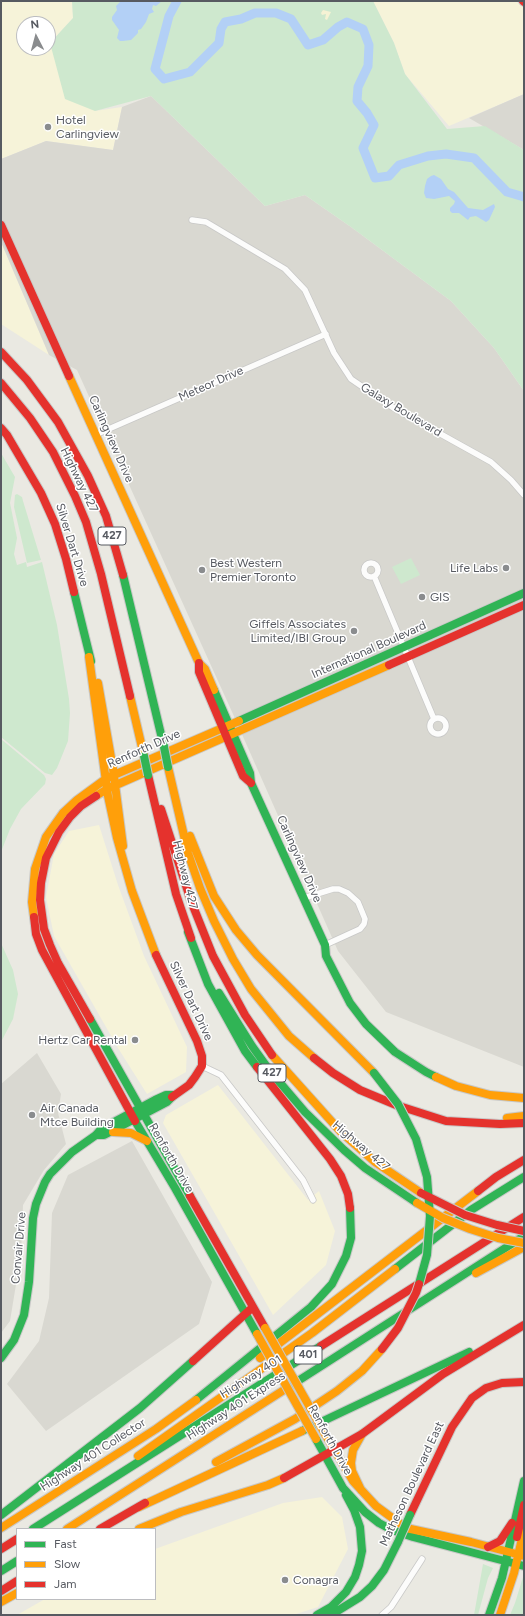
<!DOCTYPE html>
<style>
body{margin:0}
#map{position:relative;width:525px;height:1616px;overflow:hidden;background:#eae9e2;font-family:Figtree,sans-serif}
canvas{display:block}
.frame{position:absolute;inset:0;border:2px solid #575a61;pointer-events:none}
.legend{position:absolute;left:16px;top:1528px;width:140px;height:72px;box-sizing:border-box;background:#fff;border:1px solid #bcbdc0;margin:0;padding:5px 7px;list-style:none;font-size:12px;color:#575a61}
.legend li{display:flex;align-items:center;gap:8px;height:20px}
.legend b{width:20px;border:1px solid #bcbdc0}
.north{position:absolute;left:16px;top:16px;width:40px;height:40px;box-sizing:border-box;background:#fff;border:1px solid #bcbdc0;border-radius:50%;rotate:354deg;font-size:11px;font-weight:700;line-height:16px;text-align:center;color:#575a61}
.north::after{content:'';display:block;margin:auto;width:14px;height:18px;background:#8a8c8e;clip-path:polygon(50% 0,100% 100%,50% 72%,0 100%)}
</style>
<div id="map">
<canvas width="525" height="1616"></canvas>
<div class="frame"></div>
<ul class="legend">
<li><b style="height:5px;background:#30b455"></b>Fast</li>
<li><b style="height:5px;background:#ff9f0a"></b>Slow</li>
<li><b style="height:5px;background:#e5322d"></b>Jam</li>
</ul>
<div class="north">N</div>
</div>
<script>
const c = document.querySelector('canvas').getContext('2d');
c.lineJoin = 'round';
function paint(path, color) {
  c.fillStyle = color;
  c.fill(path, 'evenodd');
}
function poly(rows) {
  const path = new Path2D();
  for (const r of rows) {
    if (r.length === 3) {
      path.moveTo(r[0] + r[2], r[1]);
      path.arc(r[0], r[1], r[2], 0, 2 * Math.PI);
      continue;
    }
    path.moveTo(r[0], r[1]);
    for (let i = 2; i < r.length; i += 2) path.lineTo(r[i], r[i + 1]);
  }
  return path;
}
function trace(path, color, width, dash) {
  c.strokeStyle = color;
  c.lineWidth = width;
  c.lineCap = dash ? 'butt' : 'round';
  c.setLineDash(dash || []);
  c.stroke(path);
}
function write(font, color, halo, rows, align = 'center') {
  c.font = font + ' Figtree,sans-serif';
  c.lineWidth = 3;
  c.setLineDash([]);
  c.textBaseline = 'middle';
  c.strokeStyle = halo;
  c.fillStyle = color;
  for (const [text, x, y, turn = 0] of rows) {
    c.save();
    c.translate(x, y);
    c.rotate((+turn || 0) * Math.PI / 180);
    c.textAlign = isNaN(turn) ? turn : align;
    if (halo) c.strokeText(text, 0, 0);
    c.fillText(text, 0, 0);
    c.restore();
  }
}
paint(poly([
 [1,1,72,1,73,18,50,43,95,111,122,107,113,150,46,141,1,159],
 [24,24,48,24,48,48,24,48],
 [373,1,515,1,524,7,524,94,449,126,405,74,394,43],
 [1,242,49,355,1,324],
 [99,825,118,885,144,956,187,1047,186,1072,147,1094,118,1048,54,936,46,897,54,854,69,831],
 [218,1085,308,1200,319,1191,335,1231,326,1265,273,1315,163,1123,166,1115],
 [322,1497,342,1517,348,1549,318,1607,293,1615,17,1615,45,1599,155,1599,155,1549,283,1503]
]), '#f6f3d9');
paint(poly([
 [524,94,524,150,469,118],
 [151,96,265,206,305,195,351,227,451,301,494,348,524,391,524,1067,386,1012,338,951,233,714,77,370,49,355,1,242,1,159,46,141,113,150,122,107],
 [37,1053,61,1094,58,1113,66,1144,44,1170,23,1205,21,1254,10,1321,1,1333,1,1084],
 [132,1141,212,1282,199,1324,46,1431,7,1384,39,1341,49,1298,52,1213,68,1175]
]), '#d9d8d1');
paint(poly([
 [72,1,373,1,394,43,405,74,447,129,485,126,524,150,524,391,494,348,451,301,351,227,305,195,265,206,151,96,95,111,65,99,50,43,73,18],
 [1,453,15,477,10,503,17,538,14,554,17,565,26,562,27,567,42,562,57,625,69,699,70,713,68,741,57,768,52,775,45,773,1,737],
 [17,494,22,497,23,501,41,560,27,563,14,507,15,495],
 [411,558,420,575,401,584,392,567],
 [1,739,44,775,46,779,45,784,21,809,10,829,1,852],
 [1,943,13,970,18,994,13,1019,1,1042],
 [483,1564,493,1568,488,1578,478,1615,474,1615],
 [523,1577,524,1615,510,1615,515,1603]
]), '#cee8ce');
paint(poly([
 [323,10,331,12,327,20,325,19,326,14,322,15,321,13]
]), '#f5f2d4');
paint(poly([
 [121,1,162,1,156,6,153,5,152,9,154,12,149,14,146,22,141,29,138,30,138,33,131,40,123,41,120,41,117,38,119,30,112,20,112,17,117,10,116,6],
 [434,175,441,179,448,189,454,192,468,208,483,210,494,204,495,207,489,220,486,222,476,216,470,217,468,220,459,213,452,213,450,211,450,208,454,204,455,201,449,196,434,199,426,198,424,193,425,186,427,179,431,176]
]), '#b3d0f6');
trace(poly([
 [177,1,169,16,155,69,164,79,190,72,219,43,221,29,225,22,241,19,255,13,276,13,291,19,308,45,323,40,338,27,347,22,363,29,369,45,368,66,358,87,357,101,367,113,374,125,363,148,375,178,389,176,399,165,428,156,446,154,474,158,507,192,524,197]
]), '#b3d0f6', 9);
const street = poly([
 [192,220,206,222,285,269,305,290,334,353,351,379,392,407,491,462,511,480,524,495],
 [95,435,326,334],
 [371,570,7],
 [374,576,434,719],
 [438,726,8],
 [304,898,333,889,339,889,348,893,358,902,365,919,364,924,360,929,325,945],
 [202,1066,221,1075,303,1180,313,1200],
 [382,1615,391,1607,422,1559]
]);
const fast = poly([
 [123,575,164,747],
 [74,592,91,661],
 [214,690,250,773,251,783,325,945],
 [239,721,524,593],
 [188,932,208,984,245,1051,257,1067],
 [325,945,326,956,350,1003,366,1024,395,1052,426,1072,436,1077],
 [219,993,252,1046,270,1071,305,1112,344,1150,365,1168,417,1203],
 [90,1019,190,1196],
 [135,1121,175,1188,257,1334],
 [96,1135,104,1135,167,1102,172,1097],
 [395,1269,471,1210,524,1177],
 [1,1358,14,1340,24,1315,29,1282,33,1218,36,1204,45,1182,50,1174,72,1152,96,1135,101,1129,155,1100,166,1095,174,1095],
 [287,1388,524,1236],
 [196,1400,311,1307,332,1284,346,1256,351,1238,350,1208],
 [302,1431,469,1352],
 [316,1439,343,1488,365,1512,379,1523,392,1530,413,1537,524,1566],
 [1,1515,140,1408,193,1361],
 [33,1529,321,1346],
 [1,1571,17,1561],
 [317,1615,331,1607,346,1592,355,1577,359,1565,362,1551,360,1527,354,1510,346,1495],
 [331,1615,360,1597,372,1586,384,1570,398,1542],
 [489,1615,502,1578,524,1481]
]);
const slow = poly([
 [69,376,199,663,205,669,214,690],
 [89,657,108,796,117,838,132,891,156,955],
 [98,683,113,769,123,846],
 [130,696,144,756],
 [168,767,188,853,200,888,214,921,233,959,251,989,289,1036,314,1058],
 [96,796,107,789,389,665],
 [190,836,214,896,236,930,257,955,374,1073],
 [34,917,32,902,35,869,46,837,63,813,77,800,107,778,239,721],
 [272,1055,341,1132,375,1162,421,1193],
 [436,1077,456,1086,490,1095,524,1098],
 [507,1118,524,1116],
 [113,1132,131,1133,147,1141],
 [476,1273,524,1247],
 [260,1358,478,1191],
 [325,1434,353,1481,376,1506,406,1528,471,1542,524,1556],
 [138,1456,312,1333,395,1269],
 [216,1462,295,1419,337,1391,362,1371,382,1349],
 [361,1490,352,1471,351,1463,353,1450,362,1434],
 [139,1507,302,1431],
 [1,1528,156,1429,196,1400],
 [67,1529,287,1388],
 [139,1529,181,1512,268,1485,284,1478],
 [1,1602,17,1593],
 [500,1615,514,1573,524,1530]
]);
const jam = poly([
 [523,1,524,2],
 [1,225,69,376],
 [1,352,27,380,58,422,88,476,106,516,123,575],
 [1,383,30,418,53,452,75,496,86,522,101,574,130,696],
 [1,428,7,435,41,493,55,524,66,559,74,592],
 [199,663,199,672,243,776,251,783],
 [389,665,524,605],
 [148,775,176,894,191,938],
 [161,809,191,901,213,956,245,1015,272,1055],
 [34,917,36,934,42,950,135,1121],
 [156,955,197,1041,202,1056,202,1066,195,1077,189,1085,172,1097],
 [90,1019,58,963,50,945,44,929,40,900,41,883,46,858,59,832,70,817,81,806,96,796],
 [314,1058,333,1073,360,1090,396,1105,446,1121,500,1124,524,1123],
 [257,1067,330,1159,341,1176,348,1194,350,1208],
 [478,1191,496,1177,524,1160],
 [190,1196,265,1328],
 [321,1346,524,1217],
 [193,1361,253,1307],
 [284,1478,362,1434,443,1374,524,1325],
 [410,1515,452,1427,472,1398,486,1388,502,1383,524,1382],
 [100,1529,145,1503],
 [517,1537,524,1505],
 [488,1547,500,1541,512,1523],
 [1,1549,17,1539],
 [1,1591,17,1581]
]);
trace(street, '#c8c8c7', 7);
trace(fast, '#c8c8c7', 10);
trace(slow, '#c8c8c7', 10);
trace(jam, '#c8c8c7', 10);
trace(street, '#fcfcfb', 5.5);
trace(fast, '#30b455', 8);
trace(slow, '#ff9f0a', 8);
trace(jam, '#e5322d', 8);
const fastBridge = poly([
 [164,747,168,767],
 [144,756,148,775],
 [374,1073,398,1104,416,1139,427,1177,430,1216,427,1255,419,1284],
 [398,1542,410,1515]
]);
const slowBridge = poly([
 [417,1203,443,1218,470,1229,498,1238,524,1243],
 [265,1328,325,1434],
 [257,1334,316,1439]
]);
const jamBridge = poly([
 [421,1193,465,1215,497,1225,524,1231],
 [382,1349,398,1328,416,1293,419,1284]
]);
trace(fastBridge, '#c8c8c7', 10, []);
trace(slowBridge, '#c8c8c7', 10, []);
trace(jamBridge, '#c8c8c7', 10, []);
trace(fastBridge, '#30b455', 8);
trace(slowBridge, '#ff9f0a', 8);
trace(jamBridge, '#e5322d', 8);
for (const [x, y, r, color] of [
 [48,127,4,"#8a8c8e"],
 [506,568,4,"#8a8c8e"],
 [202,570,4,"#8a8c8e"],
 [422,597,4,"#8a8c8e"],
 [354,631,4,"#8a8c8e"],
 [135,1040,4,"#8a8c8e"],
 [32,1115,4,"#8a8c8e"],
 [285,1580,4,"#8a8c8e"]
]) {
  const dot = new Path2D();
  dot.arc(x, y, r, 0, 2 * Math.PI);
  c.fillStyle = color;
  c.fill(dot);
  trace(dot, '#fff', 1.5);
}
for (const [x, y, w] of [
 [112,536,28],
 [272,1073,28],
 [308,1355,28]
]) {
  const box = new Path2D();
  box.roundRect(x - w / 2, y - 9, w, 18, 3);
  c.fillStyle = '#fff';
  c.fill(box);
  trace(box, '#575a61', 1);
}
write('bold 11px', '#575a61', null, [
 ["427",112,536],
 ["427",272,1073],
 ["401",308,1355]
]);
write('12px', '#575a61', '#fff', [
 ["Hotel",56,120],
 ["Carlingview",56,134],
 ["Best Western",210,563],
 ["Premier Toronto",210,577],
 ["Life Labs",498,568,"right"],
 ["GIS",430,597],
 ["Giffels Associates",346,624,"right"],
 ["Limited/IBI Group",346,638,"right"],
 ["Hertz Car Rental",127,1040,"right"],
 ["Air Canada",40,1108],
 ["Mtce Building",40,1122],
 ["Conagra",293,1580]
], 'left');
write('12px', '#575a61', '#fff', [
 ["Meteor Drive",211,384,-24],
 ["Galaxy Boulevard",401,410,31],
 ["Carlingview Drive",111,439,66],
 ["Highway 427",79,480,64],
 ["Silver Dart Drive",72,545,73],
 ["International Boulevard",369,650,-24],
 ["Renforth Drive",144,749,-24],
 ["Carlingview Drive",299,859,66],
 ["Highway 427",185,875,76],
 ["Silver Dart Drive",191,1001,65],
 ["Highway 427",361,1146,40],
 ["Renforth Drive",171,1158,60],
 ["Convair Drive",19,1248,-85],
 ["Highway 401",251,1377,-32],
 ["Highway 401 Express",236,1406,-33],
 ["Renforth Drive",330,1440,61],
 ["Highway 401 Collector",93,1455,-33],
 ["Matheson Boulevard East",412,1484,-65]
]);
</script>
